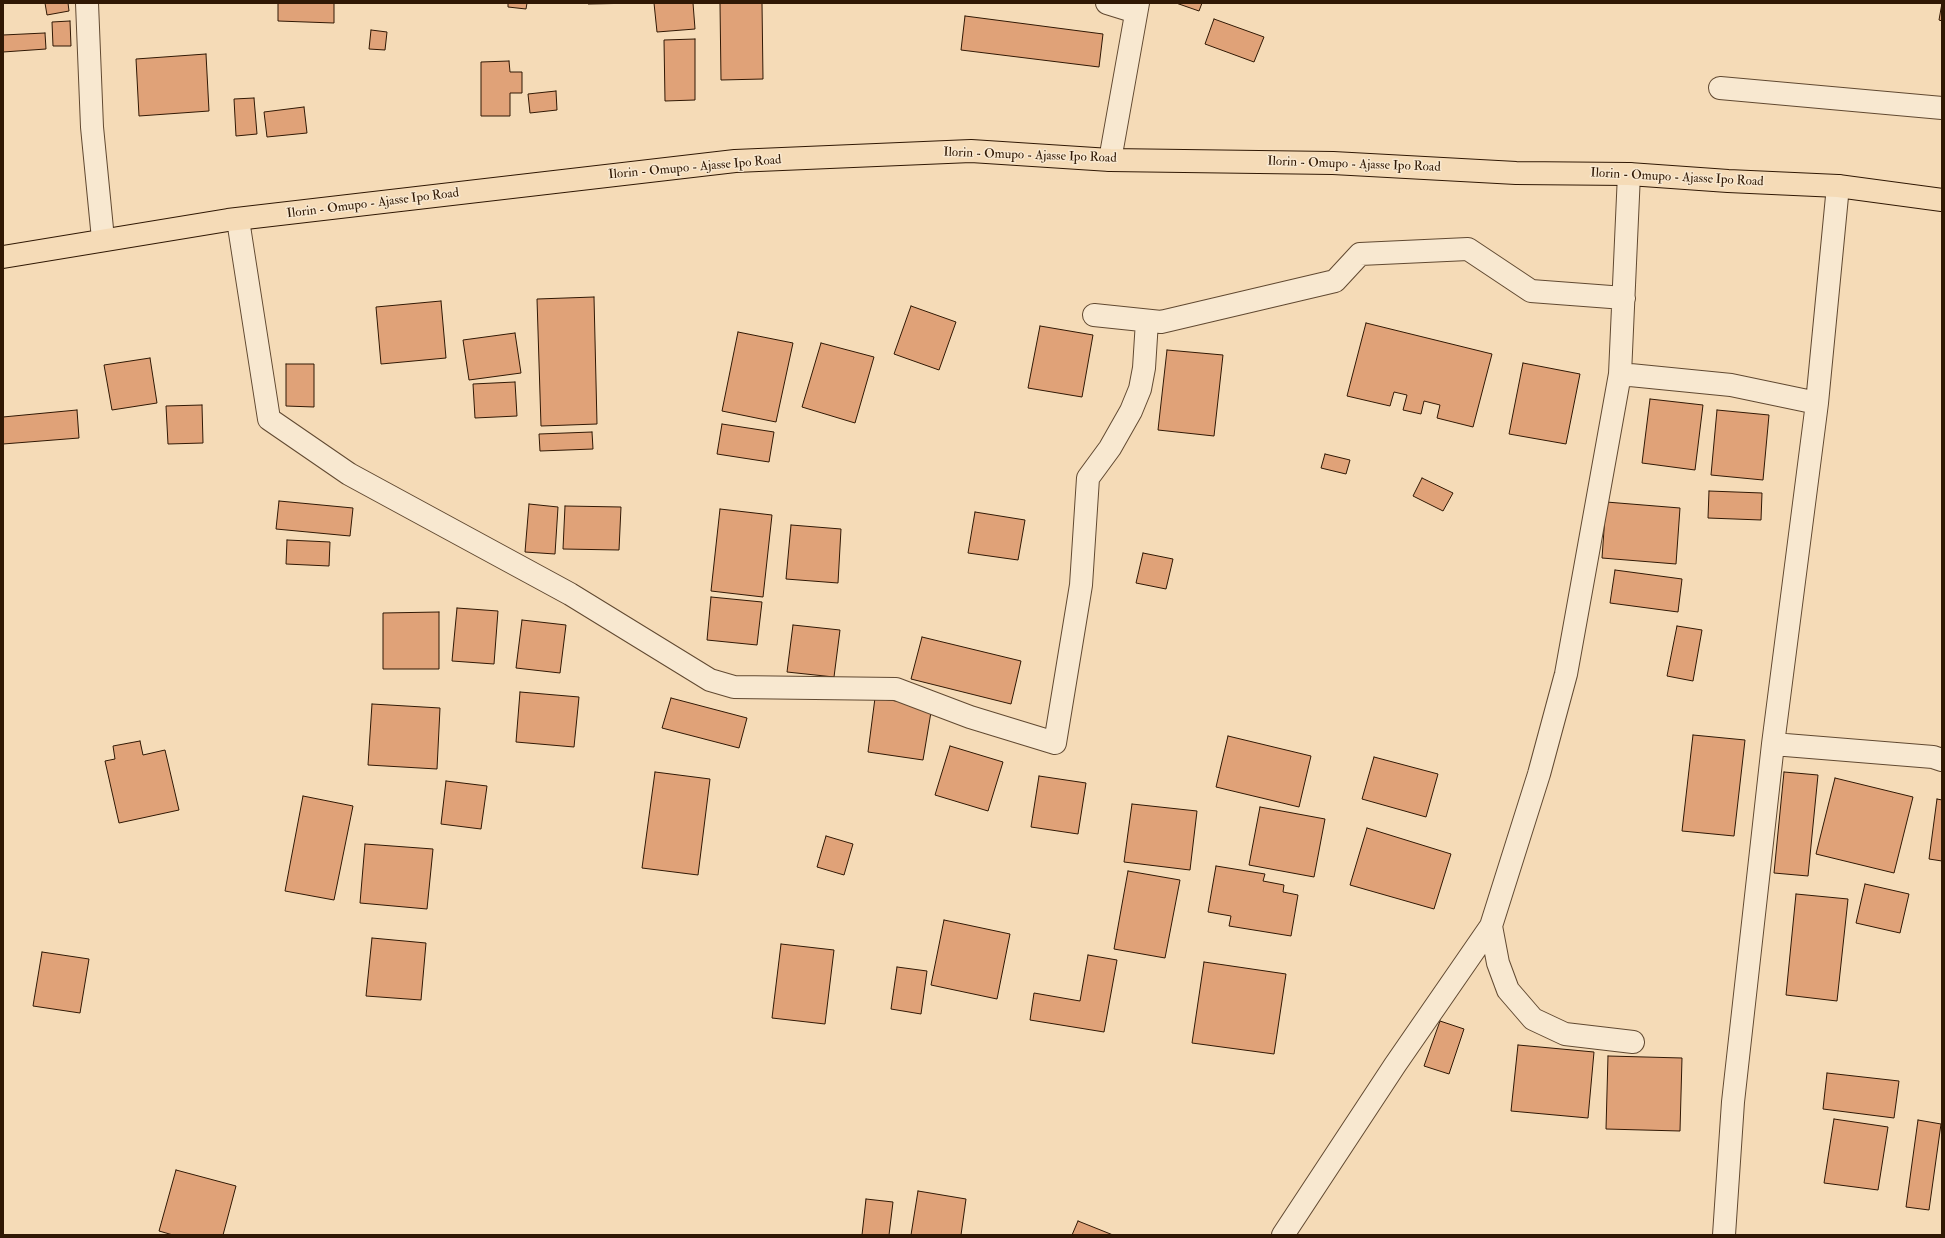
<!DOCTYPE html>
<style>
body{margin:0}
#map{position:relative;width:1945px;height:1238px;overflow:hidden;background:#f5dbb7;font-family:"IM FELL Double Pica",serif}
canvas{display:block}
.frame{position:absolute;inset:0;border:4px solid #301804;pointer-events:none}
</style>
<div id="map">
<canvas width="1945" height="1238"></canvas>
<div class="frame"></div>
</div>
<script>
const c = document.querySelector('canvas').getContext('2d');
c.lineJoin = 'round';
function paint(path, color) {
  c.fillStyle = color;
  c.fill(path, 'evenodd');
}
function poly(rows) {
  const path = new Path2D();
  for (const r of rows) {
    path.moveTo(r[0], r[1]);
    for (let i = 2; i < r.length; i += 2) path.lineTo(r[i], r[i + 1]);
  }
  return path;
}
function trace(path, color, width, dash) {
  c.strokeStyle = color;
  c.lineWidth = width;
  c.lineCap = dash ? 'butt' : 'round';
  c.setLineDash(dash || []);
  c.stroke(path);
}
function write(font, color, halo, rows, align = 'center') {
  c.font = font + ' "IM FELL Double Pica",serif';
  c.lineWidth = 3;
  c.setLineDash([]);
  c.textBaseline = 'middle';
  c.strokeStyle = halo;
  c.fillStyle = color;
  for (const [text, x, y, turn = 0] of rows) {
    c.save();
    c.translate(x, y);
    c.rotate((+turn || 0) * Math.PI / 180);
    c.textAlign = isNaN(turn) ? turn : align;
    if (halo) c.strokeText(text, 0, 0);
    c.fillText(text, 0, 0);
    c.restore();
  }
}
const building = poly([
 [45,3,68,3,69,11,47,15,45,3],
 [278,3,334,3,334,23,278,21,278,3],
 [508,3,527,3,526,9,508,7,508,3],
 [588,3,640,3,588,4,588,3],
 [654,3,693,3,695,29,657,32,654,3],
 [720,3,762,3,763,79,721,80,720,3],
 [1176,3,1202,3,1199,11,1176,3],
 [1942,3,1942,21,1939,20,1942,3],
 [965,16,1103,34,1099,67,961,50,965,16],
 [1214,19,1264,37,1254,62,1205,44,1214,19],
 [70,21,71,46,53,46,52,22,70,21],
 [371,30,387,32,385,50,369,49,371,30],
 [45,33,46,49,3,52,3,35,45,33],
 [695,39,695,100,665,101,664,40,695,39],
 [206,54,209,111,139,116,136,59,206,54],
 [509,61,510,72,522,72,522,93,510,93,510,116,481,116,481,62,509,61],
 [556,91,557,110,530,113,528,94,556,91],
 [254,98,257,134,236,136,234,99,254,98],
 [304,107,307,133,267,137,264,112,304,107],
 [594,297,597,424,541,426,537,299,594,297],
 [441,301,446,358,381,364,376,307,441,301],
 [911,306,956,322,939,370,894,354,911,306],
 [1366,323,1492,354,1473,427,1437,418,1440,405,1424,401,1421,414,1403,410,1407,395,1394,392,1390,406,1347,396,1366,323],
 [1040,326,1093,335,1082,397,1028,388,1040,326],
 [738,332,793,343,776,422,722,411,738,332],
 [515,333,521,373,469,380,463,340,515,333],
 [821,343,874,357,855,423,802,407,821,343],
 [1167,350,1223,355,1214,436,1158,430,1167,350],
 [150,358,157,403,112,410,104,365,150,358],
 [1523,363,1580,374,1566,444,1509,434,1523,363],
 [286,364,314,364,314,407,286,406,286,364],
 [515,382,517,416,475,418,473,384,515,382],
 [1650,399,1703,405,1695,470,1642,463,1650,399],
 [202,405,203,443,168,444,166,406,202,405],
 [77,410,79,438,3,444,3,417,77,410],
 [1717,410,1769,415,1763,480,1711,475,1717,410],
 [722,424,774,432,769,462,717,454,722,424],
 [592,432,593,449,540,451,539,434,592,432],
 [1325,454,1350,460,1346,474,1321,468,1325,454],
 [1422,478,1453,493,1443,511,1413,496,1422,478],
 [1709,491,1762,493,1761,520,1708,518,1709,491],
 [279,501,353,508,350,536,276,529,279,501],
 [1606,502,1680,508,1676,564,1602,558,1606,502],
 [529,504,558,507,555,554,525,552,529,504],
 [565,506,621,507,619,550,563,549,565,506],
 [720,509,772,515,763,597,711,591,720,509],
 [975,512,1025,520,1018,560,968,553,975,512],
 [791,525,841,529,838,583,786,579,791,525],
 [287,540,330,542,329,566,286,564,287,540],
 [1143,553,1173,559,1166,589,1136,583,1143,553],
 [1615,570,1682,579,1678,612,1610,603,1615,570],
 [711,597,762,602,757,645,707,640,711,597],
 [457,608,498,611,494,664,452,661,457,608],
 [439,612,439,669,383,669,383,613,439,612],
 [522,620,566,625,560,673,516,668,522,620],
 [793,625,840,630,834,677,787,672,793,625],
 [1677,626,1702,630,1693,681,1667,676,1677,626],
 [922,637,1021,661,1011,704,911,679,922,637],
 [520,692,579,697,574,747,516,742,520,692],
 [671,698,747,718,739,748,662,728,671,698],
 [875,698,932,706,923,760,868,752,875,698],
 [372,704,440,708,437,769,368,765,372,704],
 [1693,735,1745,740,1734,836,1682,831,1693,735],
 [1228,736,1311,756,1299,807,1216,787,1228,736],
 [140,741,143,755,165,750,179,810,119,823,105,761,115,759,113,746,140,741],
 [950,746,1003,762,988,811,935,795,950,746],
 [1374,757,1438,774,1426,817,1362,799,1374,757],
 [655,772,710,779,698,875,642,868,655,772],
 [1784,772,1818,775,1808,876,1774,873,1784,772],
 [1039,776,1086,783,1078,834,1031,827,1039,776],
 [1835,778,1913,797,1894,873,1816,854,1835,778],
 [446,781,487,786,481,829,441,824,446,781],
 [303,796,353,806,334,900,285,891,303,796],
 [1937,799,1942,800,1942,861,1929,859,1937,799],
 [1132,804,1197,811,1190,870,1124,862,1132,804],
 [1260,807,1325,819,1314,877,1249,865,1260,807],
 [1367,828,1451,854,1434,909,1350,885,1367,828],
 [826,836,853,844,844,875,817,867,826,836],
 [365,844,433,849,427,909,360,903,365,844],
 [1216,866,1265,874,1263,881,1284,885,1283,892,1298,895,1291,936,1229,926,1231,916,1208,912,1216,866],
 [1128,871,1180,880,1165,958,1114,949,1128,871],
 [1865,884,1909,894,1900,933,1856,923,1865,884],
 [1796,894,1848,899,1837,1001,1786,995,1796,894],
 [944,920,1010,934,997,999,931,985,944,920],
 [372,938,426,943,421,1000,366,996,372,938],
 [781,944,834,950,825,1024,772,1018,781,944],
 [42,952,89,959,80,1013,33,1006,42,952],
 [1088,955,1117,960,1104,1032,1030,1020,1034,993,1080,1001,1088,955],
 [1204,962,1286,974,1274,1054,1192,1043,1204,962],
 [897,967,927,971,921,1014,891,1009,897,967],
 [1440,1021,1464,1029,1449,1074,1424,1066,1440,1021],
 [1518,1045,1594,1052,1588,1118,1511,1111,1518,1045],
 [1608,1056,1682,1058,1680,1131,1606,1129,1608,1056],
 [1827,1073,1899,1081,1894,1118,1823,1109,1827,1073],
 [1834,1119,1888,1127,1878,1190,1824,1183,1834,1119],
 [1918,1120,1941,1124,1929,1210,1906,1207,1918,1120],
 [176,1170,236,1186,223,1235,173,1235,159,1231,176,1170],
 [918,1191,966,1199,961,1235,911,1235,918,1191],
 [866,1199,893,1202,889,1235,862,1235,866,1199],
 [1078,1221,1113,1235,1072,1235,1078,1221]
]);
paint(building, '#e0a278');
trace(building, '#301804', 1);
const minor = poly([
 [87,3,92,127,103,239],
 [1107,3,1136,12],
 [1720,88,1942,108],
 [1110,160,1138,3],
 [238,220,269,419,349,474,570,594,710,680,734,687,896,689,970,717,1055,743,1081,585,1088,478,1110,448,1131,411,1140,389,1144,368,1147,321],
 [1094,315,1161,322,1335,281,1360,254,1468,249,1531,291,1624,298],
 [1620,374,1731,385,1817,403,1773,744,1933,757,1942,760],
 [1817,403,1838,186],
 [1491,926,1498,963,1508,990,1533,1019,1565,1034,1633,1042],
 [1283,1235,1395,1065,1491,926,1539,774,1566,674,1620,374,1629,174],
 [1724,1235,1733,1102,1773,744]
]);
const trunk = poly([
 [3,257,228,220,735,161,971,151,1110,160,1333,163,1516,173,1629,174,1728,181,1838,186,1942,200]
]);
trace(minor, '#614931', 24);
trace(trunk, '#301804', 24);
trace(minor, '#f8e8d0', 22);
trace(trunk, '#f5dbb7', 22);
write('13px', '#301804', '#f8e8d0', [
 ["Ilorin - Omupo - Ajasse Ipo Road",1030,156,2],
 ["Ilorin - Omupo - Ajasse Ipo Road",1354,165,2],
 ["Ilorin - Omupo - Ajasse Ipo Road",695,168,-5],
 ["Ilorin - Omupo - Ajasse Ipo Road",1677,178,3],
 ["Ilorin - Omupo - Ajasse Ipo Road",373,204,-7]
]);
</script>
